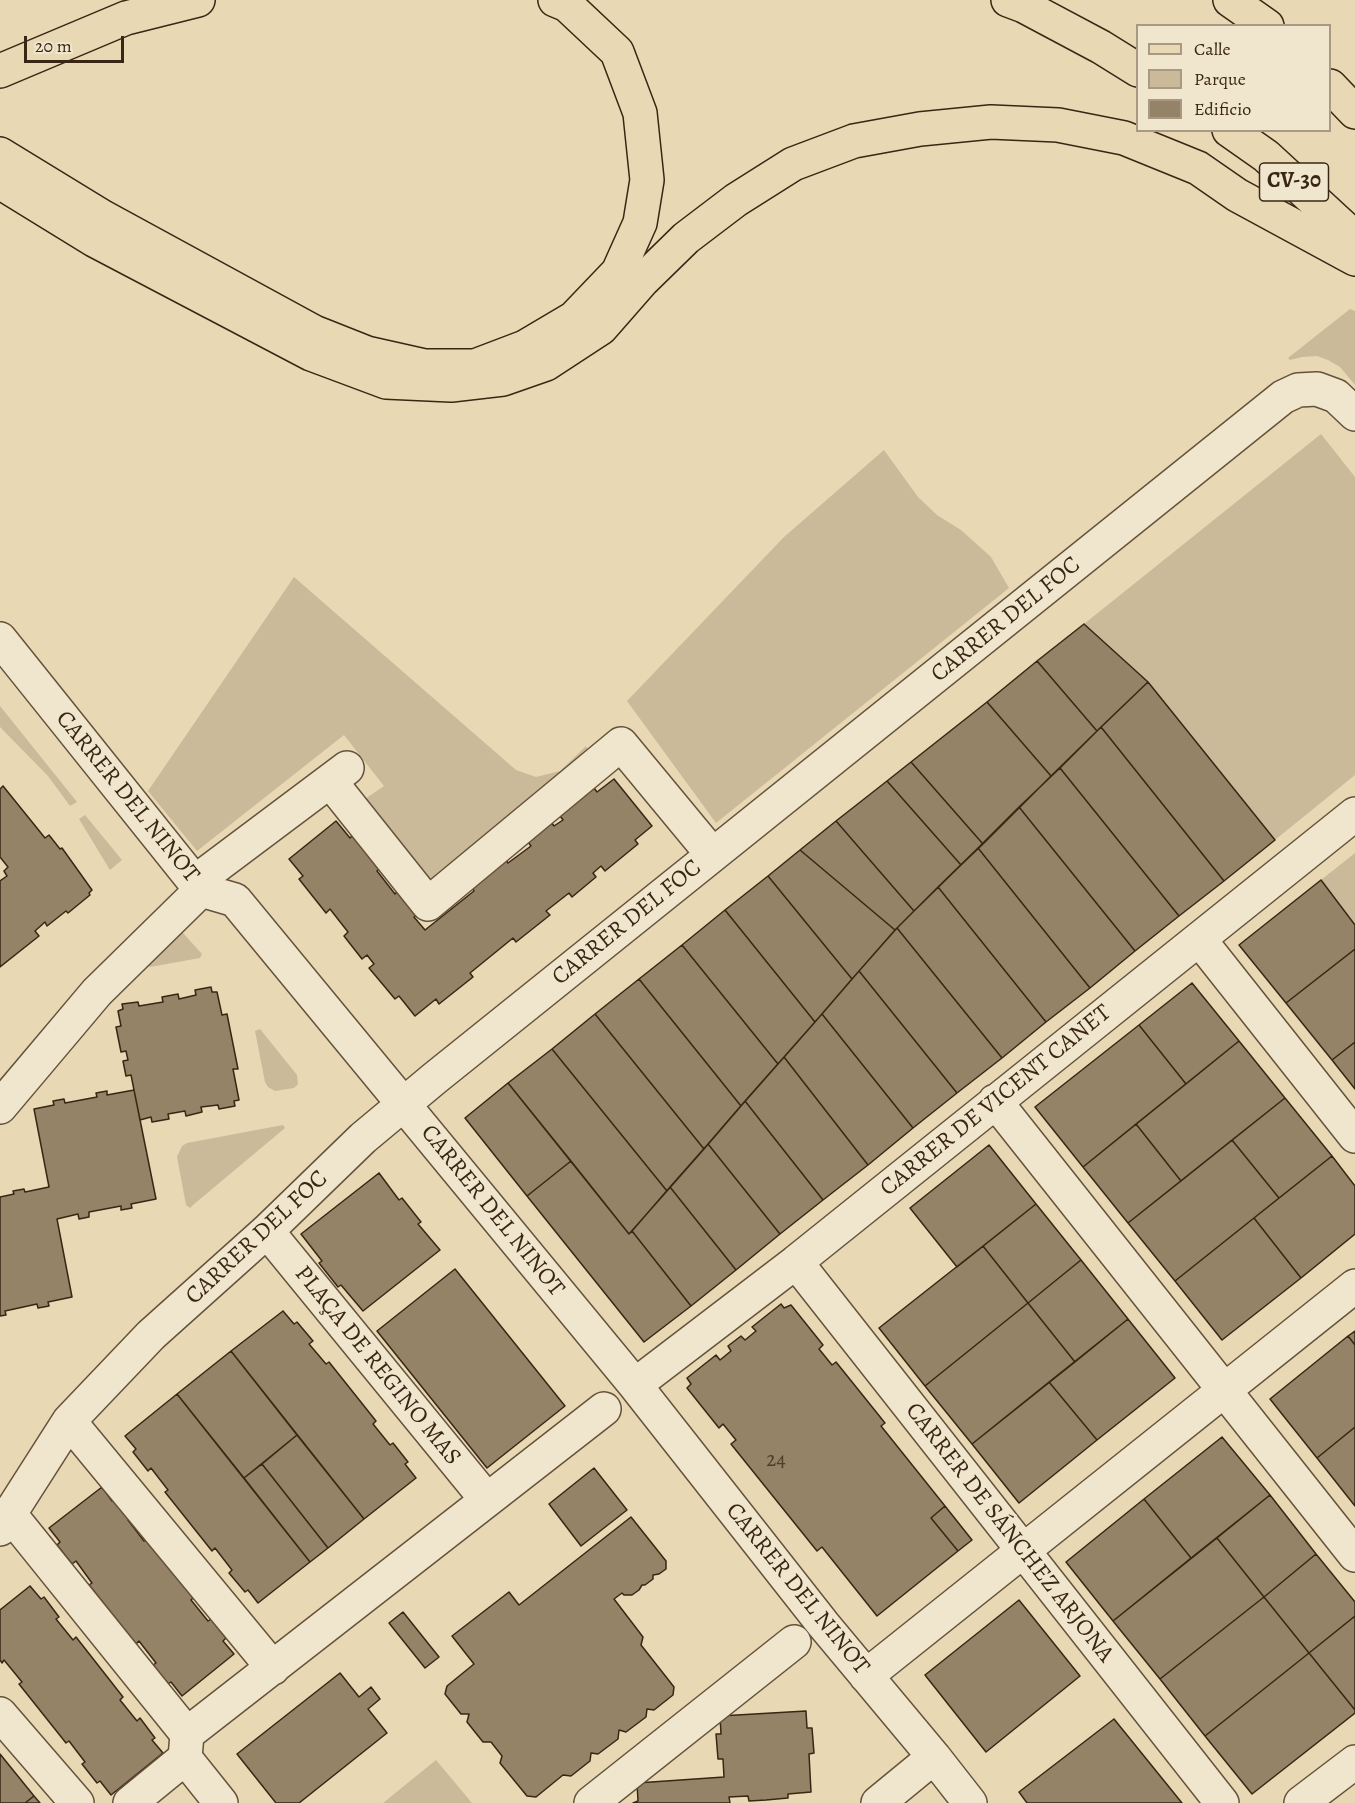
<!DOCTYPE html>
<meta charset="utf-8">
<style>
body{margin:0}
#map{position:relative;width:1355px;height:1803px;overflow:hidden;background:#e8d8b4;font-family:Alegreya,serif}
canvas{display:block}
.legend{position:absolute;left:1136px;top:24px;width:195px;height:108px;box-sizing:border-box;background:#f0e6ce;border:2px solid #a79984;margin:0;padding:8px 10px;list-style:none;font-size:18px;color:#392614}
.legend li{display:flex;align-items:center;gap:12px;height:30px}
.legend b{width:30px;border:2px solid #a79984}
.scale{position:absolute;left:24px;top:36px;width:100px;height:27px;box-sizing:border-box;border:3px solid #392614;border-top:0;padding-left:8px;font-size:18px;line-height:21px;white-space:nowrap;color:#392614;-webkit-text-stroke:4px #f0e6ce;paint-order:stroke}
</style>
<div id="map">
<canvas width="1355" height="1803"></canvas>
<ul class="legend">
<li><b style="height:8px;background:#e8d8b4"></b>Calle</li>
<li><b style="height:16px;background:#caba99"></b>Parque</li>
<li><b style="height:16px;background:#948367"></b>Edificio</li>
</ul>
<div class="scale">20 m</div>
</div>
<script>
const c = document.querySelector('canvas').getContext('2d');
c.lineJoin = 'round';
function paint(path, color) {
  c.fillStyle = color;
  c.fill(path, 'evenodd');
}
function poly(rows) {
  const path = new Path2D();
  for (const r of rows) {
    path.moveTo(r[0], r[1]);
    for (let i = 2; i < r.length; i += 2) path.lineTo(r[i], r[i + 1]);
  }
  return path;
}
function trace(path, color, width, dash) {
  c.strokeStyle = color;
  c.lineWidth = width;
  c.lineCap = dash ? 'butt' : 'round';
  c.setLineDash(dash || []);
  c.stroke(path);
}
function write(font, color, halo, rows, align = 'center') {
  c.font = font + ' Alegreya,serif';
  c.lineWidth = 6;
  c.setLineDash([]);
  c.textBaseline = 'middle';
  c.strokeStyle = halo;
  c.fillStyle = color;
  for (const [text, x, y, turn = 0] of rows) {
    c.save();
    c.translate(x, y);
    c.rotate((+turn || 0) * Math.PI / 180);
    c.textAlign = isNaN(turn) ? turn : align;
    if (halo) c.strokeText(text, 0, 0);
    c.fillText(text, 0, 0);
    c.restore();
  }
}
paint(poly([
 [1350,309,1355,311,1355,385,1340,367,1328,360,1317,356,1302,357,1290,360,1288,358],
 [1321,434,1355,477,1355,775,1275,840,1148,682,1084,624],
 [884,450,918,497,937,515,961,530,991,557,1009,588,716,823,627,701,784,537],
 [294,577,516,770,536,777,560,771,586,746,593,758,429,886,362,801,384,786,344,735,197,851,148,791],
 [0,706,77,802,70,806,48,776,0,727],
 [85,815,122,860,110,870,79,819],
 [1355,853,1355,925,1321,880],
 [182,932,202,954,200,958,150,967,147,964],
 [260,1029,297,1075,298,1084,294,1088,275,1091,268,1087,265,1082,255,1031],
 [283,1125,285,1128,193,1205,190,1208,186,1205,177,1157,182,1146,187,1143],
 [436,1760,472,1803,383,1803]
]), '#caba99');
const building = poly([
 [1084,624,1148,682,1097,731,1037,661,1084,624],
 [1037,661,1097,731,1051,776,987,702,1037,661],
 [1148,682,1275,840,1224,881,1101,727,1148,682],
 [987,702,1051,776,983,844,911,762,987,702],
 [1101,727,1224,881,1179,916,1060,768,1101,727],
 [911,762,983,844,961,865,887,781,911,762],
 [1060,768,1179,916,1135,951,1019,807,1060,768],
 [614,779,652,826,635,840,638,844,605,871,601,866,593,873,596,877,572,897,569,893,546,911,550,915,516,942,513,938,470,973,473,977,439,1004,436,999,415,1016,399,996,395,999,369,968,374,964,367,955,362,959,344,936,348,932,330,909,326,913,299,879,303,876,289,859,336,821,350,838,353,835,380,868,377,871,395,894,398,891,417,915,414,917,425,930,474,891,472,887,506,860,508,863,531,846,528,842,552,823,554,826,563,820,560,816,594,788,597,792,614,779],
 [887,781,961,865,914,911,836,821,887,781],
 [3,786,45,838,49,835,60,849,62,848,92,890,89,893,90,895,68,913,66,911,47,926,45,922,35,931,39,936,0,967,0,881,7,876,4,871,8,867,0,857,0,789,3,786],
 [1019,807,1135,951,1090,988,978,848,1019,807],
 [836,821,914,911,895,930,800,850,836,821],
 [978,848,1090,988,1046,1022,938,887,978,848],
 [800,850,895,930,852,979,768,876,800,850],
 [768,876,852,979,815,1022,725,910,768,876],
 [1321,880,1355,925,1355,949,1286,1003,1239,945,1321,880],
 [938,887,1046,1022,1002,1058,897,928,938,887],
 [725,910,815,1022,778,1064,682,945,725,910],
 [897,928,1002,1058,957,1093,859,971,897,928],
 [682,945,778,1064,741,1106,639,979,682,945],
 [1355,949,1355,1042,1332,1060,1286,1003,1355,949],
 [859,971,957,1093,913,1128,822,1014,859,971],
 [639,979,741,1106,704,1149,595,1014,639,979],
 [1192,983,1239,1041,1186,1084,1139,1025,1192,983],
 [211,987,212,992,217,992,222,1015,227,1014,238,1069,233,1069,239,1100,234,1101,235,1106,219,1109,218,1105,201,1107,202,1112,186,1116,185,1111,168,1114,169,1119,152,1122,151,1117,140,1120,131,1075,126,1076,123,1061,128,1060,126,1051,121,1052,116,1027,121,1026,118,1011,123,1009,122,1004,138,1002,139,1006,163,1002,162,997,178,994,179,999,196,995,195,990,211,987],
 [595,1014,704,1149,667,1191,552,1049,595,1014],
 [822,1014,913,1128,868,1165,784,1057,822,1014],
 [1139,1025,1186,1084,1083,1167,1035,1107,1139,1025],
 [1239,1041,1285,1098,1181,1181,1136,1124,1239,1041],
 [1355,1042,1355,1089,1332,1060,1355,1042],
 [552,1049,667,1191,629,1234,508,1083,552,1049],
 [784,1057,868,1165,823,1200,745,1101,784,1057],
 [508,1083,571,1161,527,1196,465,1118,508,1083],
 [134,1090,156,1199,131,1204,132,1208,121,1210,121,1206,89,1212,89,1217,79,1219,78,1214,57,1219,72,1297,48,1302,49,1306,38,1308,37,1304,5,1311,6,1315,0,1316,0,1197,14,1194,13,1191,24,1189,25,1192,49,1187,34,1109,54,1105,53,1101,64,1099,65,1103,97,1097,96,1093,107,1091,107,1095,134,1090],
 [1285,1098,1332,1156,1279,1198,1232,1140,1285,1098],
 [745,1101,823,1200,780,1234,708,1144,745,1101],
 [1136,1124,1181,1181,1128,1223,1083,1167,1136,1124],
 [1232,1140,1279,1198,1175,1281,1128,1223,1232,1140],
 [708,1144,780,1234,736,1270,670,1187,708,1144],
 [989,1145,1036,1204,957,1267,910,1208,989,1145],
 [1332,1156,1355,1186,1355,1234,1301,1278,1254,1218,1332,1156],
 [571,1161,629,1234,632,1231,691,1306,644,1342,527,1196,571,1161],
 [379,1173,399,1200,402,1198,421,1222,418,1224,440,1250,363,1311,341,1285,338,1287,319,1263,322,1261,301,1234,379,1173],
 [670,1187,736,1270,691,1306,632,1231,670,1187],
 [1036,1204,1081,1260,1028,1303,983,1246,1036,1204],
 [1254,1218,1301,1278,1222,1340,1175,1281,1254,1218],
 [983,1246,1028,1303,925,1386,879,1328,983,1246],
 [1081,1260,1128,1319,1075,1362,1028,1303,1081,1260],
 [455,1269,565,1406,487,1468,377,1331,455,1269],
 [1028,1303,1075,1362,972,1444,925,1386,1028,1303],
 [781,1304,784,1308,791,1305,823,1345,819,1349,832,1365,836,1362,885,1423,881,1426,945,1506,931,1518,958,1551,877,1616,822,1547,817,1551,735,1449,731,1444,736,1440,723,1424,719,1428,687,1388,691,1384,687,1378,716,1355,720,1360,731,1351,728,1346,741,1336,745,1340,756,1331,752,1327,781,1304],
 [283,1311,294,1324,297,1322,313,1341,309,1344,326,1364,329,1362,376,1421,373,1424,390,1445,393,1443,408,1462,405,1464,416,1478,364,1519,231,1351,283,1311],
 [1128,1319,1175,1378,1097,1440,1049,1382,1128,1319],
 [1355,1331,1355,1345,1348,1336,1355,1331],
 [1348,1336,1355,1345,1355,1427,1317,1458,1270,1399,1348,1336],
 [231,1351,297,1435,244,1478,177,1394,231,1351],
 [1049,1382,1097,1440,1019,1503,972,1444,1049,1382],
 [177,1394,310,1562,258,1603,248,1590,245,1592,229,1573,232,1570,215,1548,212,1551,165,1492,168,1490,151,1468,148,1471,133,1452,136,1449,125,1436,177,1394],
 [1355,1427,1355,1506,1317,1458,1355,1427],
 [297,1435,364,1519,328,1548,262,1464,297,1435],
 [1222,1437,1270,1495,1191,1558,1144,1499,1222,1437],
 [262,1464,328,1548,310,1562,244,1478,262,1464],
 [594,1468,627,1510,581,1546,549,1504,594,1468],
 [102,1487,112,1501,115,1498,131,1517,128,1520,144,1541,148,1539,194,1597,191,1600,208,1621,211,1619,226,1638,223,1641,234,1654,182,1696,171,1682,168,1684,153,1665,156,1663,139,1641,136,1644,89,1585,92,1583,76,1561,72,1564,57,1545,60,1542,49,1528,102,1487],
 [1270,1495,1316,1554,1264,1597,1217,1538,1270,1495],
 [1144,1499,1191,1558,1113,1621,1066,1562,1144,1499],
 [945,1506,972,1540,958,1551,931,1518,945,1506],
 [631,1517,666,1561,666,1569,659,1574,653,1575,653,1579,645,1585,642,1585,639,1590,632,1595,624,1595,622,1593,614,1599,643,1637,641,1645,674,1687,673,1695,654,1710,647,1709,646,1717,626,1732,619,1730,618,1739,598,1754,591,1753,590,1761,571,1776,563,1775,536,1797,527,1796,500,1763,502,1756,491,1742,483,1742,467,1722,469,1714,461,1714,445,1694,447,1686,474,1664,452,1636,509,1592,519,1605,631,1517],
 [1217,1538,1264,1597,1160,1679,1113,1621,1217,1538],
 [1316,1554,1355,1602,1355,1616,1309,1653,1264,1597,1316,1554],
 [30,1586,41,1599,44,1597,59,1617,56,1619,73,1640,76,1637,123,1697,120,1700,137,1721,140,1718,155,1738,152,1740,163,1753,111,1795,100,1781,97,1783,82,1764,85,1762,69,1741,66,1743,19,1684,22,1682,4,1660,2,1663,0,1660,0,1610,30,1586],
 [1264,1597,1309,1653,1205,1736,1160,1679,1264,1597],
 [1019,1600,1080,1676,986,1752,925,1675,1019,1600],
 [403,1612,439,1657,425,1668,389,1623,403,1612],
 [1355,1616,1355,1710,1309,1653,1355,1616],
 [1309,1653,1355,1710,1355,1713,1252,1794,1205,1736,1309,1653],
 [340,1673,359,1697,371,1687,380,1699,368,1709,387,1733,299,1803,276,1803,237,1754,340,1673],
 [806,1711,807,1728,812,1728,814,1753,809,1754,811,1792,788,1794,788,1798,766,1800,749,1801,748,1796,729,1797,730,1803,633,1803,638,1801,637,1783,724,1777,723,1759,718,1759,716,1734,721,1734,720,1716,806,1711],
 [1114,1719,1182,1803,1027,1803,1019,1792,1114,1719],
 [0,1754,34,1796,25,1803,0,1803,0,1754],
 [34,1796,40,1803,25,1803,34,1796]
]);
paint(building, '#948367');
trace(building, '#392614', 1.5);
const street = poly([
 [0,639,201,890,235,900,635,1385,823,1624,934,1757,970,1803],
 [330,781,428,904,621,744,712,854],
 [195,882,347,768],
 [1199,939,1355,1136],
 [995,1101,1355,1555],
 [0,1107,97,992,201,890],
 [267,1231,487,1500],
 [796,1262,1222,1803],
 [635,1385,796,1262,1355,814],
 [69,1421,273,1668],
 [9,1513,187,1734,185,1758],
 [0,1529,69,1421,151,1335,267,1231,363,1138,435,1078,1283,397,1298,390,1317,389,1336,396,1355,414],
 [866,1676,1355,1286],
 [0,1714,77,1803],
 [187,1734,604,1409],
 [130,1803,185,1758,221,1803],
 [591,1803,794,1642],
 [878,1803,934,1757],
 [1301,1803,1355,1762]
]);
const primary = poly([
 [1230,0,1267,26],
 [1330,86,1355,112],
 [0,182,94,240,311,354,386,382,451,385,503,379,546,364,601,328,643,280,686,238,736,200,793,164,854,141,920,129,991,122,1058,125,1124,138,1198,168,1237,195,1355,259]
]);
const highway = poly([
 [1008,0,1024,6,1101,47,1138,70],
 [0,71,126,18,198,0],
 [1229,130,1266,156,1355,238],
 [0,154,103,217,314,332,367,353,425,366,475,366,525,347,574,318,618,272,640,223,647,180,640,113,617,52,567,5,555,0]
]);
trace(street, '#65523c', 36);
trace(primary, '#392614', 36);
trace(highway, '#392614', 36);
trace(street, '#f0e6ce', 33);
trace(primary, '#e8d8b4', 33);
trace(highway, '#e8d8b4', 33);
write('21px', '#503d29', null, [
 ["24",776,1461]
]);
for (const [x, y, w] of [
 [1294,182,69]
]) {
  const box = new Path2D();
  box.roundRect(x - w / 2, y - 19, w, 38, 4.5);
  c.fillStyle = '#f0e6ce';
  c.fill(box);
  trace(box, '#392614', 1.5);
}
write('bold 22px', '#392614', null, [
 ["CV-30",1294,182]
]);
write('24px', '#392614', '#f0e6ce', [
 ["CARRER DEL FOC",1006,620,-39],
 ["CARRER DEL NINOT",127,797,51],
 ["CARRER DEL FOC",627,923,-39],
 ["CARRER DE VICENT CANET",996,1101,-39],
 ["CARRER DEL NINOT",492,1211,51],
 ["CARRER DEL FOC",257,1238,-43],
 ["PLAÇA DE REGINO MAS",377,1366,51],
 ["CARRER DE SÁNCHEZ ARJONA",1009,1533,52],
 ["CARRER DEL NINOT",797,1589,51]
]);
</script>
